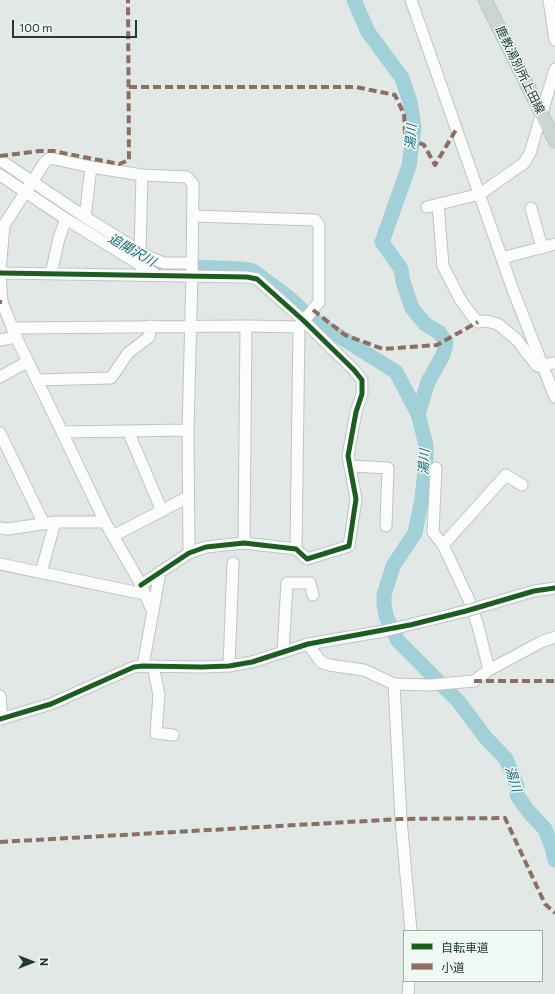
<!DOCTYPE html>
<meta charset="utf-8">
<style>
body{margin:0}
#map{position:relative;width:555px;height:994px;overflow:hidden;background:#e2e8e5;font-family:Commissioner,"Noto Sans JP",sans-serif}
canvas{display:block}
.legend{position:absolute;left:403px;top:930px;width:140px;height:52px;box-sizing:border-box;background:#f0f8f4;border:1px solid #9daca8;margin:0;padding:5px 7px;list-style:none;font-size:12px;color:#203b35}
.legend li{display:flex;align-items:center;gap:8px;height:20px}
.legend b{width:20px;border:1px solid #9daca8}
.north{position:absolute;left:12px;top:942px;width:40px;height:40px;-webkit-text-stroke:3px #f0f8f4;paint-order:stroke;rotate:90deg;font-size:11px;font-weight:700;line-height:16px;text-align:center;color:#203b35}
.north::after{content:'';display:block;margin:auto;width:14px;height:18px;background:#203b35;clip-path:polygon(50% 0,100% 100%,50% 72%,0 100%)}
.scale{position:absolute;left:12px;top:20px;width:125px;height:18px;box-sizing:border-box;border:2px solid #203b35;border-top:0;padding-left:5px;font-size:12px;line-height:14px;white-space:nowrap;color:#203b35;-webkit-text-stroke:3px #f0f8f4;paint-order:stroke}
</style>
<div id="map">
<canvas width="555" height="994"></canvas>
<ul class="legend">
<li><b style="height:5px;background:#1b5e20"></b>自転車道</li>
<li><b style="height:5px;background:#8d6e63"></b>小道</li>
</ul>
<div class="north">N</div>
<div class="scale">100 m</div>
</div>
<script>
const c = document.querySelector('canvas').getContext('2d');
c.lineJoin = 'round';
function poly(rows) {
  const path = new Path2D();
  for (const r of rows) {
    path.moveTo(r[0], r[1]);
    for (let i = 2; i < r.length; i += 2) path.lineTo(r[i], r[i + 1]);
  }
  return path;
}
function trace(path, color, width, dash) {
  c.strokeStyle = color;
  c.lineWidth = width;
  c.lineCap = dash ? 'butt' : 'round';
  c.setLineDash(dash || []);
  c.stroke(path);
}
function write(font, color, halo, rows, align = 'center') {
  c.font = font + ' Commissioner,"Noto Sans JP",sans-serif';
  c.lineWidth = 3;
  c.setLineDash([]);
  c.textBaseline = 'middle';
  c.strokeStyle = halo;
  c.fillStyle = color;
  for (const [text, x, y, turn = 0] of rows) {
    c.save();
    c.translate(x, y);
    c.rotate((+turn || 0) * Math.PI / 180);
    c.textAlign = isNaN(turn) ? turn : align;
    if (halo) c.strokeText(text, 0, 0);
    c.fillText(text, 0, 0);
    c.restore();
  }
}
trace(poly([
 [354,0,368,32,402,78,410,102,414,127,409,166,382,242,401,269,403,282,412,308,425,324,440,333,446,343,443,355,428,382,418,414],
 [121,246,154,266,169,268,191,267,244,269,253,271,288,297,312,319,396,372,418,414,426,445,426,461,422,499,415,533,393,566,384,595,384,604,386,616,398,641,459,702,485,737,506,759,517,786,517,795,528,811,545,829,552,847,555,860]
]), '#a2d0d8', 15);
const minor = poly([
 [411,0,513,290,555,397],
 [549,0,555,40],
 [0,160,85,217,149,257,164,263,192,263],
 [0,175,66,219,155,274],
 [438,204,443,266,460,299,473,317,478,322,486,321,498,324,517,340,537,366,555,363],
 [427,207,480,194,524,163,530,153,555,69],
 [531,208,542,248],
 [85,217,91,167],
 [140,252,142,175],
 [502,258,555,244],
 [0,271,4,225,45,162,50,158,91,167,142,175,187,177,193,184,192,274,188,430,189,553],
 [0,273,247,277,257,279,304,321,354,370,362,380,362,394,356,412,348,456,356,499,349,546,307,559,296,549,244,543,206,547,189,553,141,585],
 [51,274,59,238,66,219],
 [0,275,2,302,16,337,62,432,105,522,139,581,152,610],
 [12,328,246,326,299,327,319,302,319,225,315,220,193,216],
 [0,340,16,337],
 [0,377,27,362],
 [37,380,111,378,128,353,149,337,151,326],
 [128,431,162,511],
 [62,432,188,430],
 [0,433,44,524],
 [351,466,388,468,386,526],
 [436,468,433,532,443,545,469,600,478,626,489,670],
 [0,528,8,529,55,522,105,522],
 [113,536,188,497],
 [244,543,246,326],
 [443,545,506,475,522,485],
 [296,549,299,327],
 [0,564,144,594],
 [41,573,55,522],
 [483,606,534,591,555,588],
 [308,644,321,662,329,665,364,670,394,684,430,685,474,681,489,670,541,642,555,637],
 [283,652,287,583,310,583,313,595],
 [143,666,160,572],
 [153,666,159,695,156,733,173,735],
 [229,666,233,563],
 [394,684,401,819,411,931],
 [0,696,2,719],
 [0,719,51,704,134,667,143,666,202,667,229,666,252,662,308,644,384,631,466,611],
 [408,994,409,981]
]);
const major = poly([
 [485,0,555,141]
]);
trace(minor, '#bfc5c2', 13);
trace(major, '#bbc5c2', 15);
trace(minor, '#fbfcfb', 11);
trace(major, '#cdd5d3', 13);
const minorBridge = poly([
 [466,611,483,606]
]);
trace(minorBridge, '#bfc5c2', 13, []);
trace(minorBridge, '#fbfcfb', 11);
trace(poly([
 [129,87,356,87,395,95,404,114,405,132,414,140,424,145,435,165,457,128],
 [0,156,40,151,53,151,119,164,129,160,128,0],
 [0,302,2,302],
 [313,310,345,335,383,349,437,345,478,322],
 [474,681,555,681],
 [0,842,401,819,505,818,545,904,555,913]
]), '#8d6e63', 4, [8, 4]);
trace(poly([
 [0,273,247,277,257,279,304,321,354,370,362,380,362,394,356,412,348,456,356,499,349,546,307,559,296,549,244,543,206,547,189,553,141,585],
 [0,719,51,704,134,667,143,666,202,667,229,666,252,662,308,644,410,625,466,611,534,591,555,588]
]), '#1b5e20', 5);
write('12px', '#203b35', '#f0f8f4', [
 ["鹿教湯別所上田線",520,70,64]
]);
write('italic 13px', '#196778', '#f0f8f4', [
 ["湯川",411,137,-86],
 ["追開沢川",132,250,30],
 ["湯川",424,462,-87],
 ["湯川",513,779,72]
]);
</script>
